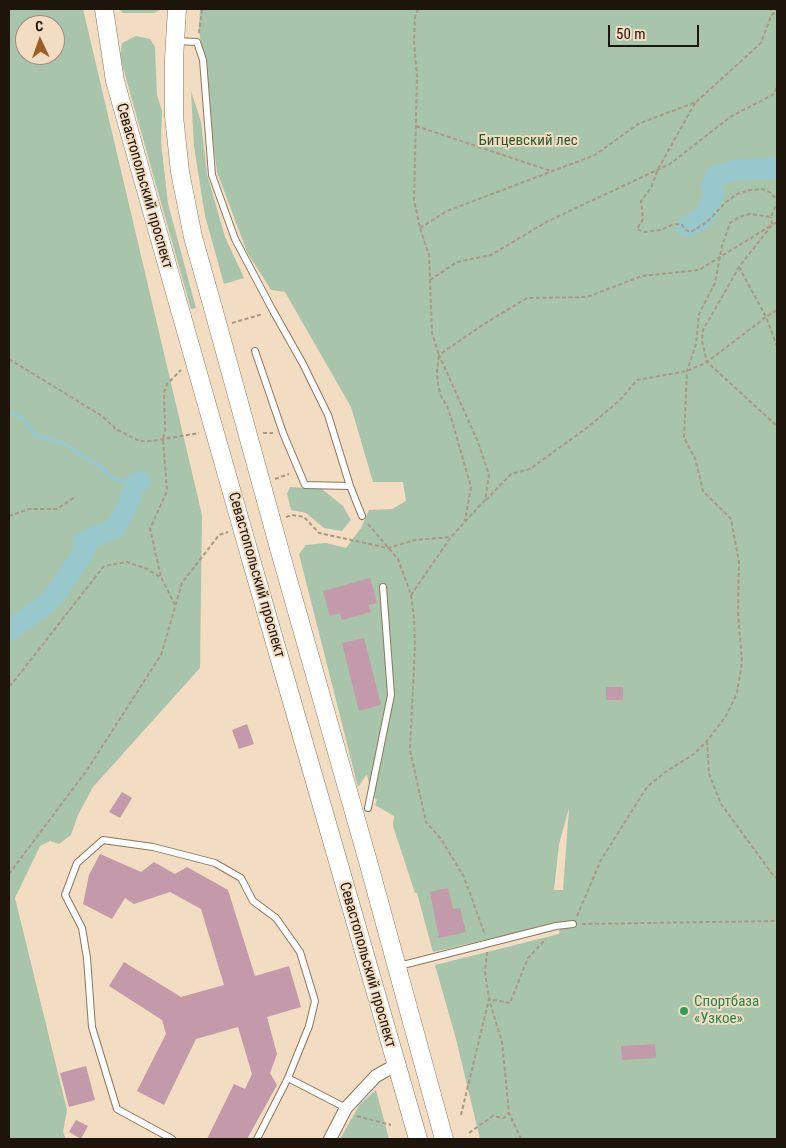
<!DOCTYPE html>
<meta charset="utf-8">
<style>
body{margin:0}
#map{position:relative;width:786px;height:1148px;overflow:hidden;background:#f2dcc2;font-family:"Roboto Condensed",sans-serif}
canvas{display:block}
.frame{position:absolute;inset:0;border:10px solid #1d150c;pointer-events:none}
.north{position:absolute;left:15px;top:15px;width:50px;height:50px;box-sizing:border-box;background:#f2dcc2;border:1px solid #9d8c79;border-radius:50%;rotate:357deg;font-size:14px;font-weight:700;line-height:20px;text-align:center;color:#1d150c}
.north::after{content:'';display:block;margin:auto;width:18px;height:22px;background:#9d5d26;clip-path:polygon(50% 0,100% 100%,50% 72%,0 100%)}
.scale{position:absolute;left:608px;top:25px;width:91px;height:22px;box-sizing:border-box;border:2px solid #1d150c;border-top:0;padding-left:6px;font-size:15px;line-height:18px;white-space:nowrap;color:#1d150c;-webkit-text-stroke:4px #f2dcc2;paint-order:stroke}
</style>
<div id="map">
<canvas width="786" height="1148"></canvas>
<div class="frame"></div>
<div class="north">С</div>
<div class="scale">50 m</div>
</div>
<script>
const c = document.querySelector('canvas').getContext('2d');
c.lineJoin = 'round';
function paint(path, color) {
  c.fillStyle = color;
  c.fill(path, 'evenodd');
}
function poly(rows) {
  const path = new Path2D();
  for (const r of rows) {
    path.moveTo(r[0], r[1]);
    for (let i = 2; i < r.length; i += 2) path.lineTo(r[i], r[i + 1]);
  }
  return path;
}
function trace(path, color, width, dash) {
  c.strokeStyle = color;
  c.lineWidth = width;
  c.lineCap = dash ? 'butt' : 'round';
  c.setLineDash(dash || []);
  c.stroke(path);
}
function write(font, color, halo, rows, align = 'center') {
  c.font = font + ' "Roboto Condensed",sans-serif';
  c.lineWidth = 4;
  c.setLineDash([]);
  c.textBaseline = 'middle';
  c.strokeStyle = halo;
  c.fillStyle = color;
  for (const [text, x, y, turn = 0] of rows) {
    c.save();
    c.translate(x, y);
    c.rotate((+turn || 0) * Math.PI / 180);
    c.textAlign = isNaN(turn) ? turn : align;
    if (halo) c.strokeText(text, 0, 0);
    c.fillText(text, 0, 0);
    c.restore();
  }
}
paint(poly([
 [9,9,83,9,202,515,200,668,93,787,78,815,71,835,59,844,50,841,40,846,15,898,67,1110,63,1132,66,1139,9,1139],
 [25,25,55,25,55,55,25,55],
 [119,9,162,9,154,13,123,13],
 [200,9,777,9,777,1139,480,1139,456,1039,435,965,559,934,561,922,433,952,417,893,415,893,393,826,394,816,375,805,377,800,371,794,367,774,358,787,299,554,306,545,326,543,346,548,361,528,369,510,392,509,406,501,403,482,373,482,351,407,285,292,271,290,247,252,217,172,199,29],
 [569,808,563,890,554,890,559,844],
 [136,36,150,39,155,47,157,95,162,111,161,142,168,204,196,308,191,309,120,57,122,43],
 [191,91,201,122,207,174,225,237,244,278,224,284,205,216,194,146],
 [290,487,322,489,343,506,351,520,342,531,324,528,306,513,291,510,287,494],
 [376,1090,389,1139,340,1139,360,1104]
]), '#a8c4ab');
trace(poly([
 [9,412,22,418,35,435,64,443,87,459,102,467,112,478,134,485]
]), '#98c8cc', 4);
trace(poly([
 [687,226,692,225,705,216,714,193,711,186,715,177,733,170,768,169,777,166],
 [9,631,51,600,85,551,83,542,115,528,128,505,134,485,141,481]
]), '#98c8cc', 21);
paint(poly([
 [370,578,377,603,368,605,371,612,342,620,340,613,330,616,323,591],
 [364,638,381,705,359,711,342,643],
 [606,687,623,687,623,700,606,700],
 [247,724,254,744,239,749,232,730],
 [122,792,132,798,120,818,109,812],
 [100,854,141,872,154,862,175,874,187,867,228,890,255,976,289,966,301,1007,267,1017,277,1054,270,1073,277,1085,247,1139,207,1139,234,1084,245,1089,252,1074,238,1027,196,1039,164,1105,137,1091,166,1034,162,1020,109,986,124,962,181,997,224,985,201,909,170,892,134,904,125,898,112,919,83,904,89,875],
 [448,888,453,909,460,908,466,932,439,938,430,892],
 [655,1044,656,1058,622,1060,621,1046],
 [86,1066,95,1100,69,1107,60,1073],
 [76,1120,88,1126,81,1139,69,1132]
]), '#c29aa9');
const service = poly([
 [176,41,197,42,203,60,212,175,235,239,272,309,303,364,328,415,350,486,362,516],
 [255,351,283,433,305,485,350,486],
 [368,808,391,695,383,587],
 [399,966,556,926,573,924],
 [172,1139,117,1109,92,1027,87,958,82,928,65,895,77,863,103,840,153,847,215,863,241,878,253,901,276,918,300,952,315,1001,309,1026,288,1078,346,1108],
 [257,1139,288,1078]
]);
const minor = poly([
 [330,1139,346,1108,376,1076,396,1065]
]);
const secondary = poly([
 [104,9,115,81,182,317],
 [177,9,174,59,174,116,180,172,193,237,213,308],
 [279,548,369,865,444,1139],
 [250,556,418,1139]
]);
trace(service, '#8a775f', 8);
trace(minor, '#8a775f', 14);
trace(secondary, '#8a775f', 19);
trace(poly([
 [418,9,415,17,414,41,417,77,414,200,420,228,429,255,432,333,439,355,437,371,438,385,441,396,447,406,452,421,471,487,465,521],
 [199,33,202,9],
 [695,103,658,169,651,188,641,201,643,219,637,229,643,232,661,230,674,224,682,225,686,230,691,232,707,222,726,202,737,194,750,190,763,189,771,193,777,200],
 [416,126,551,171],
 [777,222,772,225,739,267,703,330,702,341,707,362,777,426],
 [420,228,447,211,595,155,638,124,696,102,761,43,771,16,777,10],
 [739,267,766,317,777,346],
 [430,280,457,262,491,255,548,221,670,164,730,117,774,94,777,86],
 [232,323,263,314],
 [9,359,102,416,116,429,139,441,152,441,199,433],
 [263,433,273,433],
 [275,479,289,474],
 [486,500,511,474,530,469,588,427,620,400,637,380,687,371,707,362,766,317,777,310],
 [9,516,29,509,57,509,75,497],
 [286,517,292,515,304,517,319,533,388,548,415,540,451,537],
 [368,524,398,559,411,595,414,618,415,645,410,750,426,822,441,839,464,877,485,935],
 [411,595,451,537,485,500,489,475,478,442,439,355,484,324,527,298,587,297,642,276,699,270,772,225,771,217],
 [175,605,161,577,150,529,167,491,163,439,165,430,164,392,167,384,181,370],
 [9,686,15,680,104,566,127,562,147,569,160,577],
 [707,741,709,774,721,804,773,875,777,878],
 [9,874,87,770,161,655,182,583,219,535,228,532],
 [577,916,601,860,647,787,664,773,694,754,707,741,726,716,737,693,742,662,738,613,739,562,731,519,703,491,695,458,684,438,687,371,696,344,699,314,715,283,722,246,730,223,739,217,750,214,771,217,777,202],
 [582,924,777,921],
 [487,952,485,972,489,999,502,1042,509,1113,521,1139],
 [461,1115,489,999,510,1003,528,958,546,939],
 [357,1116,391,1125],
 [469,1133,493,1116,504,1118,509,1113]
]), '#a99884', 2, [4, 2.5]);
trace(service, '#fff', 6);
trace(minor, '#fff', 12);
trace(secondary, '#fff', 18);
const secondaryBridge = poly([
 [213,308,279,548],
 [182,317,250,556]
]);
trace(secondaryBridge, '#8a775f', 19, []);
trace(secondaryBridge, '#fff', 18);
for (const [x, y, r, color] of [
 [684,1011,5,"#2e9e5b"]
]) {
  const dot = new Path2D();
  dot.arc(x, y, r, 0, 2 * Math.PI);
  c.fillStyle = color;
  c.fill(dot);
  trace(dot, '#f2dcc2', 2);
}
write('15px', '#285731', '#f2dcc2', [
 ["Битцевский лес",528,141]
]);
write('15px', '#1d150c', '#f2dcc2', [
 ["Севастопольский проспект",144,186,74],
 ["Севастопольский проспект",256,575,74],
 ["Севастопольский проспект",367,965,74]
]);
write('15px', '#27864d', '#f2dcc2', [
 ["Спортбаза",694,1002],
 ["«Узкое»",694,1019]
], 'left');
</script>
